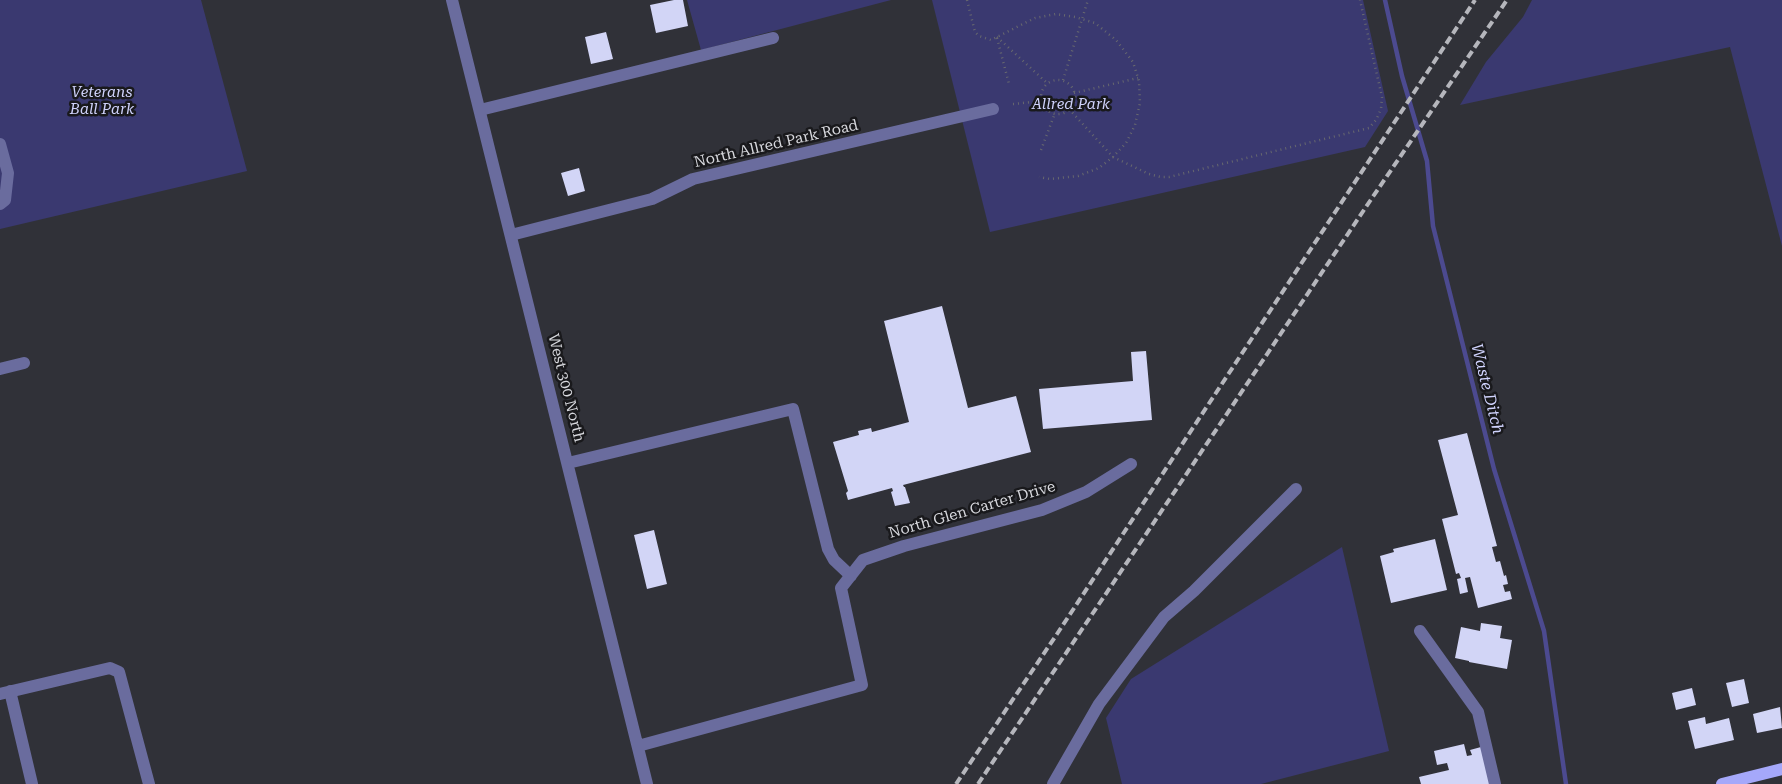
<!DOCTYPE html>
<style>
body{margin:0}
canvas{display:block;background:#303138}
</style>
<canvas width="1782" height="784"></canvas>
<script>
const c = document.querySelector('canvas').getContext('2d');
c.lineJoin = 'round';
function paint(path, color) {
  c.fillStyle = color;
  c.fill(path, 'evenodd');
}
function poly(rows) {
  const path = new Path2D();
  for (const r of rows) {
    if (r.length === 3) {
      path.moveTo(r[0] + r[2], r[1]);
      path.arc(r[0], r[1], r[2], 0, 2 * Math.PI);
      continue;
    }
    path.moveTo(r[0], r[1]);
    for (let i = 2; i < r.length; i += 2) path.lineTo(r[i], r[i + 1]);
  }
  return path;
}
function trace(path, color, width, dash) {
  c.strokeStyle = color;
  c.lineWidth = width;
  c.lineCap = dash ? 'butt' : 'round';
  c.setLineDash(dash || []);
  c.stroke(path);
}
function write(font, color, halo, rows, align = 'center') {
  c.font = font + ' "Roboto Serif",serif';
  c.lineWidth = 5;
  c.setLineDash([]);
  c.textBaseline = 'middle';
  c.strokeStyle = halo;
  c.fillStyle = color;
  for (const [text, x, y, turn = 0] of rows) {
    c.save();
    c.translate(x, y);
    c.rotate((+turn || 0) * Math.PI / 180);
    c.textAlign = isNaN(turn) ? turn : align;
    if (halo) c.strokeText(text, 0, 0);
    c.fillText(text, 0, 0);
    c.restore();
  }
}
paint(poly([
 [0,0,201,0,247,171,0,229],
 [687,0,891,0,701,50],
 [932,0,1363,0,1388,111,1365,147,990,232],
 [1532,0,1782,0,1782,246,1730,47,1460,105,1486,62,1523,17],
 [1342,547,1389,751,1261,784,1122,784,1106,718,1131,679]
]), '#3a3970');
trace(poly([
 [1385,0,1402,76,1427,161,1433,226,1494,469,1544,631,1566,784]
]), '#4c4a90', 4.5);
paint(poly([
 [674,0,683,0,688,26,656,33,650,5],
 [606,32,613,59,591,64,585,37],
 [579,168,585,191,568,196,561,173],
 [942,306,968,408,1016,396,1031,452,903,485,904,487,905,487,910,503,895,506,891,492,893,491,892,488,848,500,846,493,848,491,833,442,859,435,858,431,871,428,872,432,909,422,884,321],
 [1146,351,1152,420,1043,429,1039,389,1133,381,1131,352],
 [1467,433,1497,546,1492,547,1496,562,1500,561,1504,576,1506,575,1508,584,1503,585,1505,592,1510,591,1512,599,1478,608,1470,577,1465,578,1468,592,1460,594,1457,579,1461,578,1459,573,1456,574,1442,519,1458,515,1438,440],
 [654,530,667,584,647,589,634,535],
 [1435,539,1447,590,1391,603,1380,556,1394,552,1393,549],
 [1481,623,1502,626,1500,638,1512,640,1507,669,1469,662,1469,661,1455,658,1461,627,1480,631],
 [1744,679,1749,703,1732,707,1726,683],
 [1692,688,1696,705,1676,710,1672,693],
 [1780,707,1782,728,1757,733,1753,714],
 [1705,717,1706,724,1729,718,1734,740,1695,749,1688,721],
 [1464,744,1467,756,1472,755,1470,750,1481,747,1490,784,1421,784,1419,777,1449,770,1447,763,1437,765,1434,751]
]), '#d2d5f6');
trace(poly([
 [967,0,975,32,979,36,991,40,1035,18,1056,14,1075,17,1095,23,1116,40,1133,62,1139,81,1140,103,1135,125,1126,143,1113,157,1099,168,1078,176,1050,179,1039,177],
 [997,37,1047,83],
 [997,38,1009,84],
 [1063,80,1088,0],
 [1058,97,17],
 [1074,93,1138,78],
 [1013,104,1042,101],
 [1069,109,1113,157,1149,174,1161,177,1169,177,1369,128,1376,120,1381,109,1382,97,1360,0],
 [1041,150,1055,113]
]), '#67686f', 2.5, [1, 4]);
trace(poly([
 [452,0,647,784],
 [480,110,773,38],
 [0,144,8,173,5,200,0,204],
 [511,235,652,199,693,179,993,109],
 [0,369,24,363],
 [568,463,793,409,828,549,834,560,851,576],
 [1420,631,1478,712,1495,784],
 [10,691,32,784],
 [0,694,110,668,119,672,149,784],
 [638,746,862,685,841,588,863,560,904,546,1042,510,1086,492,1131,464],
 [1053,784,1099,704,1164,617,1194,591,1296,489]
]), '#6a6c9e', 12);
trace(poly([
 [1722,784,1782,769]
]), '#a5a8fa', 12);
trace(poly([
 [956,784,1057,634,1475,0],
 [978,784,1370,201,1507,0]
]), '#b5b6bc', 4, [8, 4]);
write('italic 15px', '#cfd2fb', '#19191c', [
 ["Veterans",102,93],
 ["Ball Park",102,110],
 ["Allred Park",1071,105]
]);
write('15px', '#d7d8dd', '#19191c', [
 ["North Allred Park Road",776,144,-13],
 ["West 300 North",566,388,76],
 ["North Glen Carter Drive",972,510,-16]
]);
write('italic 16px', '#d1d4fe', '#19191c', [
 ["Waste Ditch",1487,389,76]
]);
</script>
